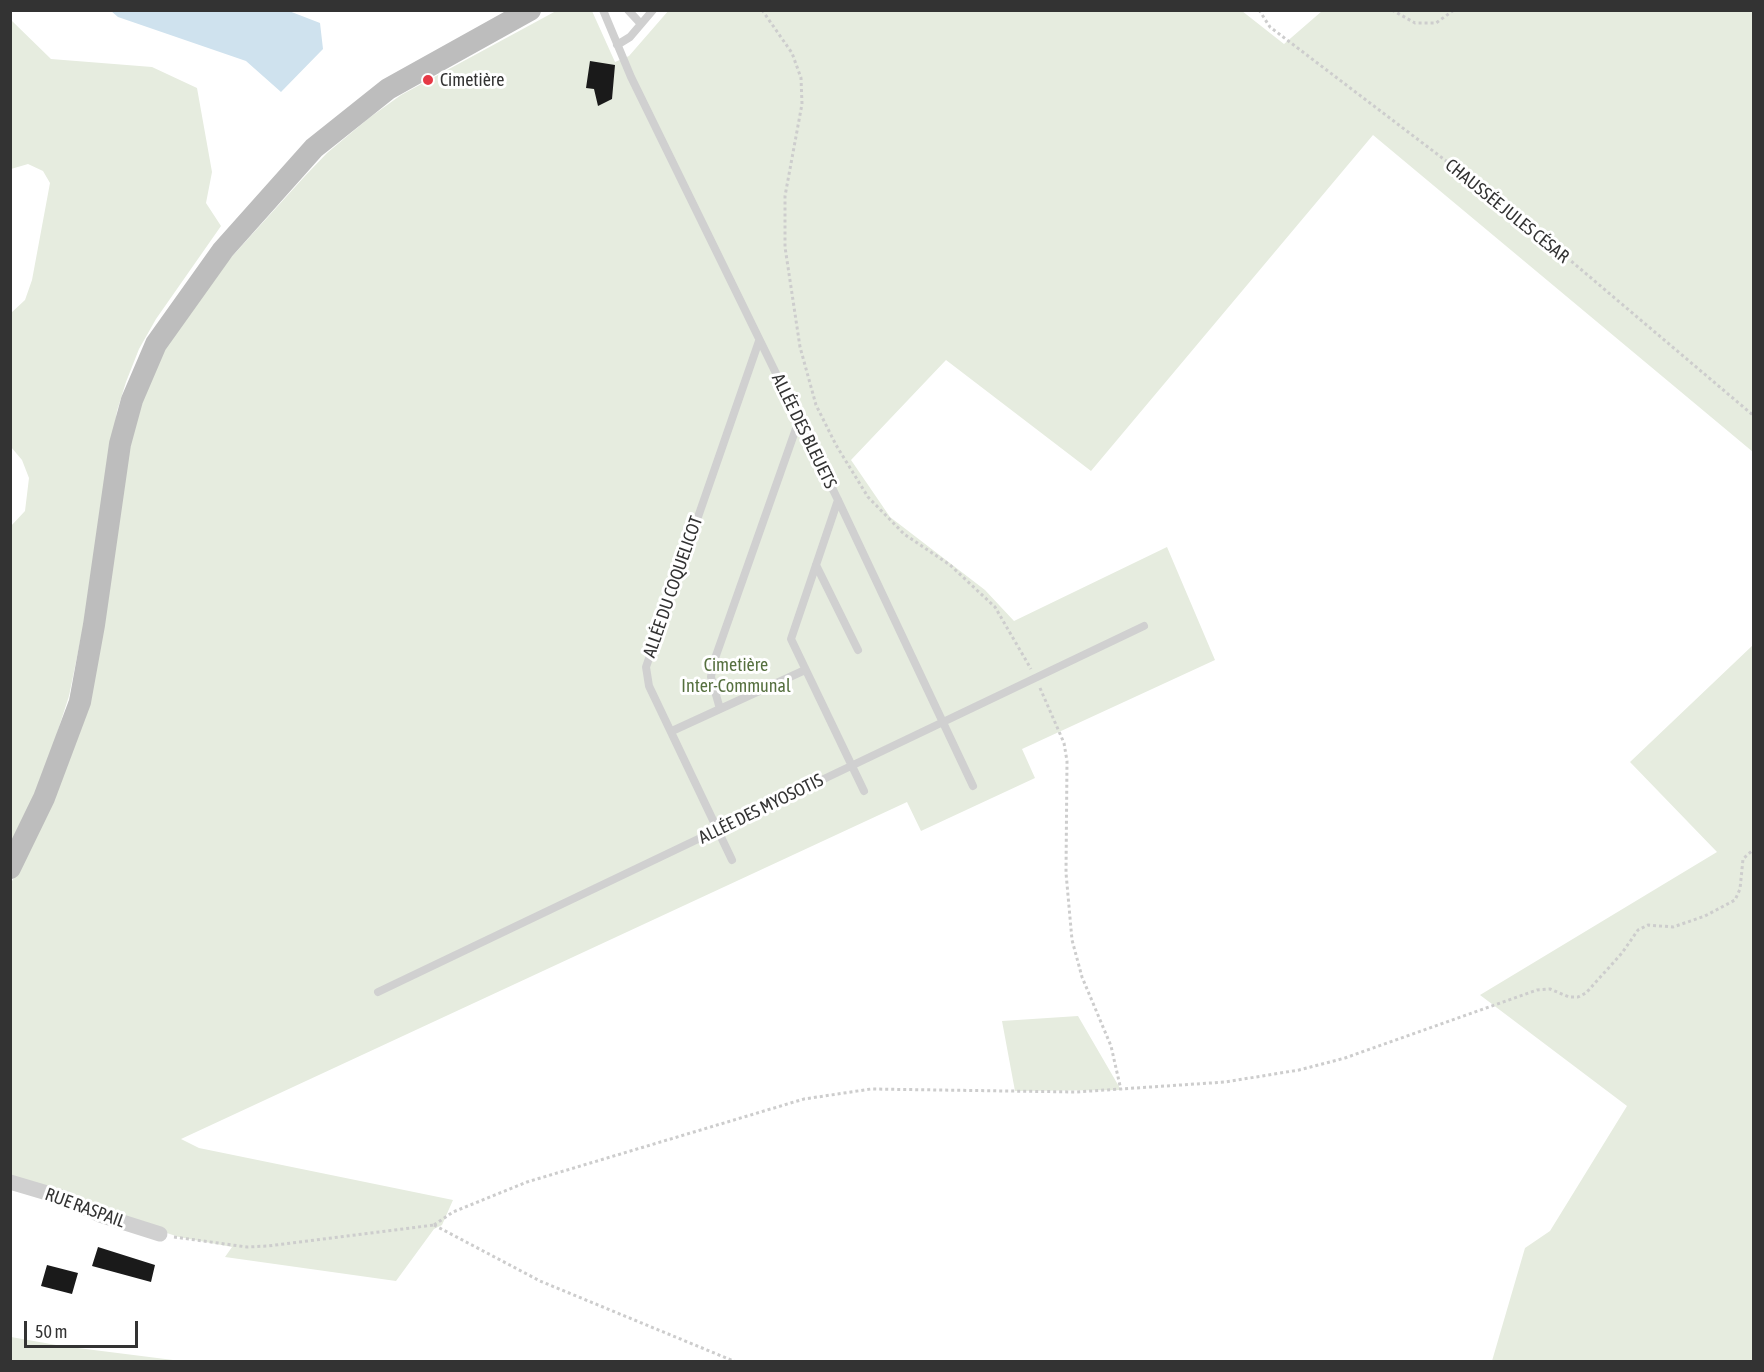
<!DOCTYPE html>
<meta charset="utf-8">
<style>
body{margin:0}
#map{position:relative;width:1764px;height:1372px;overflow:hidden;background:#fff;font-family:"Asap Condensed",sans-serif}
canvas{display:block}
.frame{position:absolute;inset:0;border:12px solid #333;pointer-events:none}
.scale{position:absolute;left:24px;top:1321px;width:114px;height:27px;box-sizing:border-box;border:3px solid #333;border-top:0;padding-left:8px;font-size:18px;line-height:21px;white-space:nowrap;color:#333;-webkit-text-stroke:4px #fff;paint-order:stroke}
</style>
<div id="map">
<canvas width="1764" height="1372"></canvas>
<div class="frame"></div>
<div class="scale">50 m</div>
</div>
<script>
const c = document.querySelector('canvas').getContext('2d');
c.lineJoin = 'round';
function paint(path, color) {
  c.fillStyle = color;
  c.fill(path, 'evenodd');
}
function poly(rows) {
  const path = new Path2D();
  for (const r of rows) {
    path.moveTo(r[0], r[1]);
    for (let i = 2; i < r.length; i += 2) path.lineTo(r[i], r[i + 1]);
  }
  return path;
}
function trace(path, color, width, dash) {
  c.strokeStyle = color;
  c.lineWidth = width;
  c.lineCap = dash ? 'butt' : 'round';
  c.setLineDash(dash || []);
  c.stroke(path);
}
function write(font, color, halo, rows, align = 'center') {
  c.font = font + ' "Asap Condensed",sans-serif';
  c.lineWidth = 6;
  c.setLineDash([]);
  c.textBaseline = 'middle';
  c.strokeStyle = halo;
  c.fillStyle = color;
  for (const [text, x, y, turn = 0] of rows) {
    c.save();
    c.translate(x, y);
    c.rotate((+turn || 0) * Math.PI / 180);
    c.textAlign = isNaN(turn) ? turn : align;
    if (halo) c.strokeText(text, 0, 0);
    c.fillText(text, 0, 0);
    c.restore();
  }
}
paint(poly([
 [669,10,1242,11,1284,44,1322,11,1753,11,1753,452,1373,135,1091,471,946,360,851,460,890,517,985,590,1014,621,1167,547,1215,660,1022,749,1035,778,921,831,907,802,181,1139,199,1148,453,1200,442,1225,434,1229,396,1281,225,1257,232,1247,179,1237,11,1182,10,885,39,831,135,412,169,339,207,284,305,176,327,153,369,118,401,95,556,11,592,11,615,62,629,56],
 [11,20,51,59,152,67,197,88,212,172,206,203,221,226,156,319,139,349,126,382,117,411,87,608,69,696,40,786,11,846,10,527,25,511,29,478,22,460,11,447,11,313,25,300,32,280,50,183,43,171,28,164,11,169],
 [1753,645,1753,1361,1492,1361,1525,1248,1550,1231,1627,1106,1480,995,1717,852,1630,762],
 [1078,1016,1121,1090,1015,1091,1002,1021],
 [11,1337,62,1346,181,1361,11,1361]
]), '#e6ecdf');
paint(poly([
 [111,11,289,11,320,23,323,49,281,92,246,61,118,17]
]), '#cfe2ee');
paint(poly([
 [590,61,615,65,612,99,598,106,594,89,586,88],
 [98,1247,155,1265,151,1282,92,1266],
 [47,1265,78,1273,72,1294,41,1286]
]), '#1a1a1a');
trace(poly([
 [762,10,792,53,801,78,802,104,785,196,785,247,800,347,816,405,836,445,868,497,904,534,950,565,995,607,1031,669],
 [1259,10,1270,27,1512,211,1754,416],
 [1392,10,1415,23,1436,23,1454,10],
 [1040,688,1064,743,1067,761,1066,873,1072,940,1082,977,1111,1046,1121,1090],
 [434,1225,453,1212,527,1182,804,1099,871,1089,1076,1092,1225,1082,1299,1070,1345,1058,1537,990,1550,989,1569,997,1578,997,1586,993,1622,953,1638,930,1648,925,1673,927,1705,916,1735,900,1740,889,1743,859,1754,849],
 [434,1225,540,1281,736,1362],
 [174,1237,247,1247,268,1246,434,1225]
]), '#cdcdcd', 3, [3, 3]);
trace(poly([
 [603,10,631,77,838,500,973,786],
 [628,10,641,24],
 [617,45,630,37,653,10],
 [838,500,791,639,864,791],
 [816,565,858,650],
 [720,709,711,677,713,664,799,420],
 [672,731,805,670],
 [732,860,649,686,646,667,759,341],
 [378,992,1144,626]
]), '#d0d0d0', 8);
trace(poly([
 [10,1182,64,1198,100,1215,160,1234]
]), '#d0d0d0', 15);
trace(poly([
 [10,868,44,798,80,702,94,625,120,444,132,400,156,344,223,250,314,148,388,89,530,10]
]), '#bdbdbd', 22);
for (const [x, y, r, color] of [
 [428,80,6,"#e63946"]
]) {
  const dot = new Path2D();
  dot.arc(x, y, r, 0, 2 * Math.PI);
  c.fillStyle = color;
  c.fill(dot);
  trace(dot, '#fff', 2);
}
write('18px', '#333', '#fff', [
 ["Cimetière",440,80]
], 'left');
write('18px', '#333', '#fff', [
 ["CHAUSSÉE JULES CÉSAR",1507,211,39],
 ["ALLÉE DES BLEUETS",804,431,64],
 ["ALLÉE DU COQUELICOT",673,587,-71],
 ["ALLÉE DES MYOSOTIS",761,809,-26],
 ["RUE RASPAIL",85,1208,20]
]);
write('18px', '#56703f', '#fff', [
 ["Cimetière",736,665],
 ["Inter-Communal",736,686]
]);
</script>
